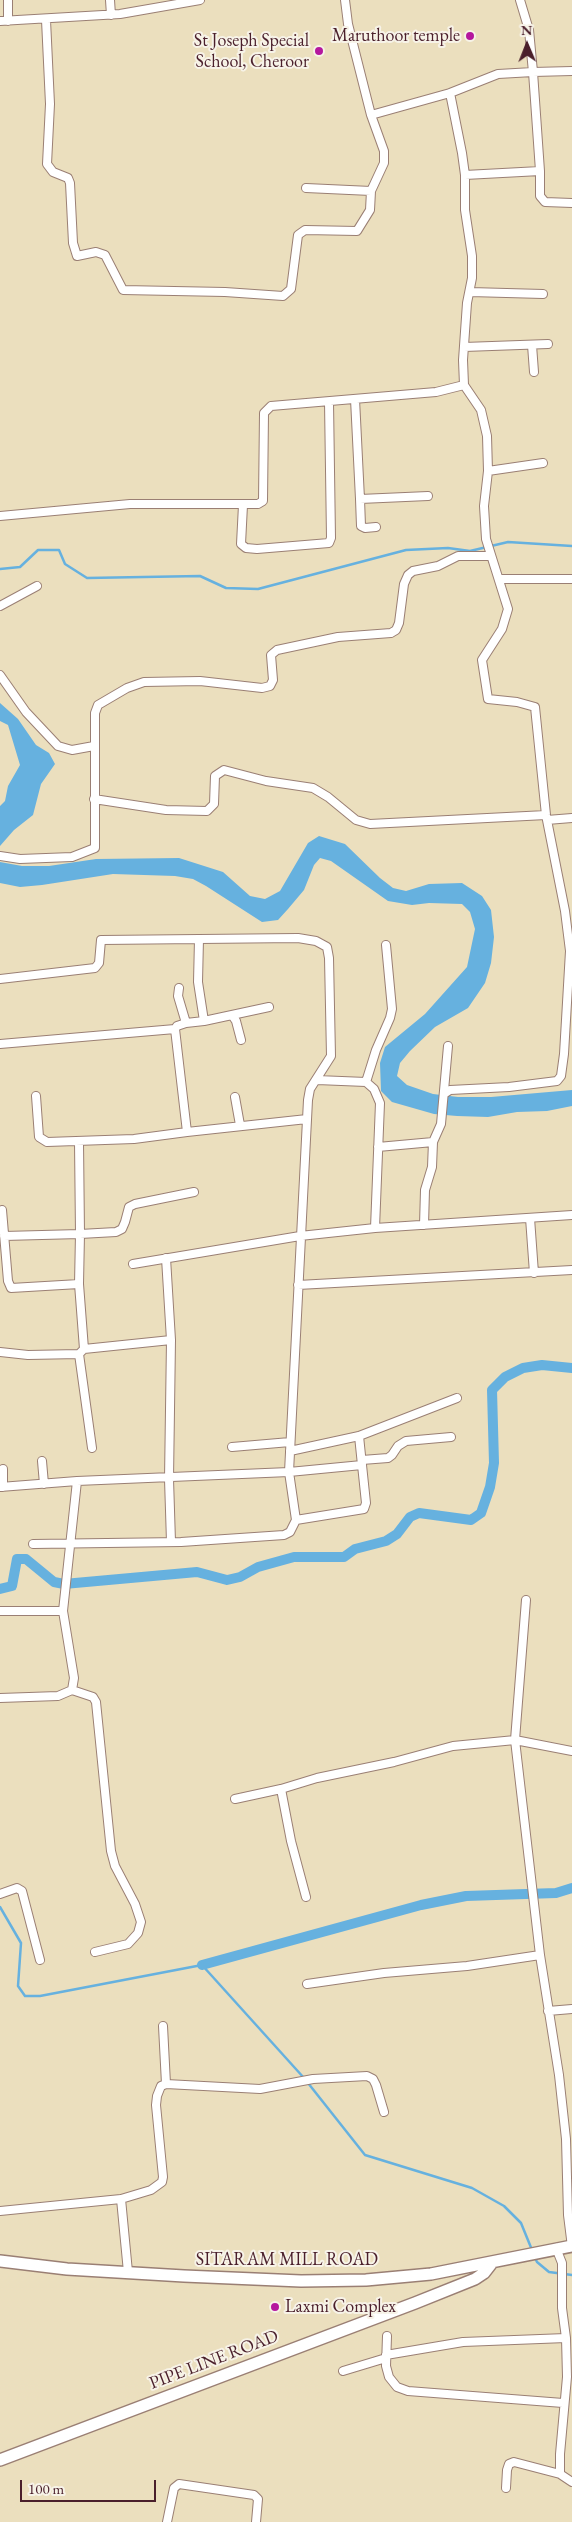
<!DOCTYPE html>
<style>
body{margin:0}
#map{position:relative;width:572px;height:2522px;overflow:hidden;background:#ebdfbe;font-family:"EB Garamond",serif}
canvas{display:block}
.north{position:absolute;left:502px;top:20px;width:50px;height:50px;-webkit-text-stroke:4px #f7f3e8;paint-order:stroke;rotate:359deg;font-size:14px;font-weight:700;line-height:20px;text-align:center;color:#4a1f2b}
.north::after{content:'';display:block;margin:auto;width:18px;height:22px;background:#4a1f2b;clip-path:polygon(50% 0,100% 100%,50% 72%,0 100%)}
.scale{position:absolute;left:20px;top:2480px;width:136px;height:22px;box-sizing:border-box;border:2px solid #4a1f2b;border-top:0;padding-left:6px;font-size:15px;line-height:18px;white-space:nowrap;color:#4a1f2b;-webkit-text-stroke:4px #f7f3e8;paint-order:stroke}
</style>
<div id="map">
<canvas width="572" height="2522"></canvas>
<div class="north">N</div>
<div class="scale">100 m</div>
</div>
<script>
const c = document.querySelector('canvas').getContext('2d');
c.lineJoin = 'round';
function paint(path, color) {
  c.fillStyle = color;
  c.fill(path, 'evenodd');
}
function poly(rows) {
  const path = new Path2D();
  for (const r of rows) {
    path.moveTo(r[0], r[1]);
    for (let i = 2; i < r.length; i += 2) path.lineTo(r[i], r[i + 1]);
  }
  return path;
}
function trace(path, color, width, dash) {
  c.strokeStyle = color;
  c.lineWidth = width;
  c.lineCap = dash ? 'butt' : 'round';
  c.setLineDash(dash || []);
  c.stroke(path);
}
function write(font, color, halo, rows, align = 'center') {
  c.font = font + ' "EB Garamond",serif';
  c.lineWidth = 4;
  c.setLineDash([]);
  c.textBaseline = 'middle';
  c.strokeStyle = halo;
  c.fillStyle = color;
  for (const [text, x, y, turn = 0] of rows) {
    c.save();
    c.translate(x, y);
    c.rotate((+turn || 0) * Math.PI / 180);
    c.textAlign = isNaN(turn) ? turn : align;
    if (halo) c.strokeText(text, 0, 0);
    c.fillText(text, 0, 0);
    c.restore();
  }
}
paint(poly([
 [0,703,18,719,36,745,49,753,55,764,41,784,33,815,14,830,0,846,0,806,5,801,8,786,20,765,8,725,0,721],
 [319,836,345,844,380,878,393,888,406,891,429,884,462,883,482,896,491,910,494,937,491,963,485,983,468,1008,435,1027,410,1051,400,1063,397,1076,407,1085,433,1094,458,1097,491,1097,572,1090,572,1106,547,1111,517,1112,488,1117,457,1116,434,1114,392,1102,381,1091,380,1063,385,1047,425,1014,467,967,475,929,470,912,462,904,429,903,412,905,388,901,331,861,320,858,314,865,304,890,288,909,278,920,262,922,206,886,193,879,175,876,113,874,42,885,20,887,0,883,0,862,22,866,49,866,96,859,179,858,223,872,250,896,265,899,280,891,308,843]
]), '#66b1df');
trace(poly([
 [0,569,20,567,38,550,59,550,65,564,87,578,200,576,226,588,258,589,406,550,448,548,470,551,508,542,572,546],
 [0,1907,21,1943,18,1986,25,1996,40,1996,202,1965,304,2078],
 [308,2083,365,2155,472,2188,504,2206,521,2223,532,2250],
 [535,2258,537,2262,549,2272,572,2275]
]), '#66b1df', 2.5);
trace(poly([
 [0,1589,12,1586,17,1559,26,1559,54,1582,64,1584,197,1572,227,1580,240,1577,258,1567,294,1557,344,1557,355,1549,386,1541,397,1534,410,1517,419,1513,471,1520,481,1513,490,1487,494,1463,492,1390,505,1377,523,1368,542,1365,572,1368],
 [202,1965,421,1905,466,1896,556,1893,572,1888]
]), '#66b1df', 10);
const street = poly([
 [8,0,8,21],
 [110,0,111,15],
 [46,20,50,104,47,164,53,172,68,178,70,183,73,243,77,256,96,252,105,255,123,290,225,292,283,296,291,289,298,235,305,230,357,231,370,210,371,191,384,163,384,151,371,115,348,24,345,0],
 [0,21,120,14,200,0],
 [371,115,450,93,498,74,533,72,529,30,520,0],
 [540,171,540,196,545,202,572,203],
 [465,175,540,171,533,72,572,71],
 [306,188,371,191],
 [470,292,543,294],
 [532,345,534,372],
 [464,347,548,344],
 [355,399,360,499,428,496],
 [488,471,543,463],
 [360,499,361,526,365,528,376,527],
 [243,505,241,544,246,548,257,549,329,543,331,538,329,402],
 [0,516,130,504,258,504,263,501,264,413,271,406,436,392,464,385],
 [499,579,572,579],
 [0,606,37,586],
 [0,675,26,712,58,746,72,750,94,746],
 [94,799,166,810,207,811,214,804,215,776,224,770,266,781,313,788,328,797,356,820,370,824,546,815],
 [547,820,572,818],
 [0,856,20,859,72,857,95,848,95,713,98,705,127,688,144,682,200,681,262,688,270,686,273,680,271,655,277,650,338,637,391,633,396,630,399,623,404,584,408,575,413,571,438,566,458,556,490,556],
 [0,979,95,968,99,963,101,940,298,938,316,941,327,947,329,958,331,1056,310,1089,308,1100,289,1472,77,1481,0,1487],
 [179,988,178,996,186,1023],
 [232,1015,236,1021,241,1040],
 [204,1021,269,1007],
 [0,1044,175,1029],
 [317,1080,366,1082,374,1089,380,1103,375,1228],
 [366,1082,376,1050,390,1018,392,1009,386,945],
 [444,1094,450,1090,509,1087,557,1081,561,1076,564,1054,570,951,565,911,546,815,535,707,517,702,488,699,482,660,502,629,508,609,486,539,484,506,488,471,487,436,481,410,464,385,463,360,467,303,472,278,472,256,465,210,465,175,462,153,450,93],
 [36,1096,39,1137,47,1142,134,1139,187,1132,175,1029,177,1026,186,1023,204,1021,198,982,199,939],
 [235,1097,240,1125],
 [187,1132,307,1119],
 [79,1142,80,1234,116,1232,122,1229,125,1222,129,1207,135,1204,194,1192],
 [378,1147,433,1142],
 [2,1210,8,1281,11,1288,79,1284],
 [530,1218,534,1273],
 [424,1225,425,1190,432,1167,433,1142,441,1124,448,1046],
 [4,1236,80,1234,79,1284,84,1349,79,1354,92,1448],
 [166,1258,171,1340,169,1479,171,1542],
 [133,1264,300,1236,375,1228,572,1215],
 [298,1285,572,1270],
 [84,1349,171,1340],
 [0,1352,28,1355,79,1354],
 [359,1436,362,1465,366,1503,364,1509,296,1520,289,1472,362,1465],
 [232,1447,290,1442],
 [290,1451,359,1436,457,1398],
 [362,1460,388,1458,392,1455,398,1446,406,1441,451,1437],
 [42,1461,44,1484],
 [3,1469,3,1487],
 [33,1544,181,1542,284,1535,290,1532,296,1520],
 [526,1600,515,1740,540,1955,559,2075,566,2139,568,2215,572,2247],
 [0,1611,63,1611],
 [72,1690,93,1697,96,1702,111,1851,115,1866,135,1904,141,1922,138,1933,128,1944,95,1952],
 [0,1698,58,1696,72,1690,74,1678,63,1611,77,1481],
 [281,1789,291,1841,306,1897],
 [235,1799,281,1789,317,1778,394,1762,453,1746,515,1740,572,1751],
 [0,1894,17,1888,22,1891,40,1960],
 [307,1984,384,1973,467,1966,540,1955],
 [548,2011,572,2009],
 [163,2026,166,2084],
 [0,2211,121,2199],
 [556,2248,562,2263,562,2308,566,2338,567,2377,560,2454,560,2474,572,2482],
 [128,2272,121,2199,151,2190,162,2182,163,2177,156,2105,157,2096,161,2086,166,2084,260,2089,313,2079,367,2076,373,2079,376,2085,384,2112],
 [387,2336,386,2366,389,2377,397,2387,408,2391,563,2403],
 [386,2355,463,2342,566,2338],
 [343,2371,386,2358],
 [506,2488,507,2470,509,2464,514,2462,560,2474],
 [167,2522,174,2488,179,2484,254,2495,258,2499,256,2522]
]);
const secondary = poly([
 [0,2261,67,2269,184,2276,301,2281,366,2280,431,2274,572,2246],
 [0,2460,415,2303,475,2279,484,2273,491,2264]
]);
trace(street, '#9a7f74', 10);
trace(secondary, '#9a7f74', 14);
trace(street, '#fff', 8);
trace(secondary, '#fff', 11);
for (const [x, y, r, color] of [
 [470,36,5,"#b5179e"],
 [319,51,5,"#b5179e"],
 [275,2307,5,"#b5179e"]
]) {
  const dot = new Path2D();
  dot.arc(x, y, r, 0, 2 * Math.PI);
  c.fillStyle = color;
  c.fill(dot);
  trace(dot, '#f7f3e8', 2);
}
write('18px', '#4a1f2b', '#f7f3e8', [
 ["Maruthoor temple",460,36],
 ["St Joseph Special",309,41],
 ["School, Cheroor",309,62],
 ["Laxmi Complex",285,2307,"left"]
], 'right');
write('18px', '#4a1f2b', '#f7f3e8', [
 ["SITARAM MILL ROAD",287,2260],
 ["PIPE LINE ROAD",214,2360,-21]
]);
</script>
